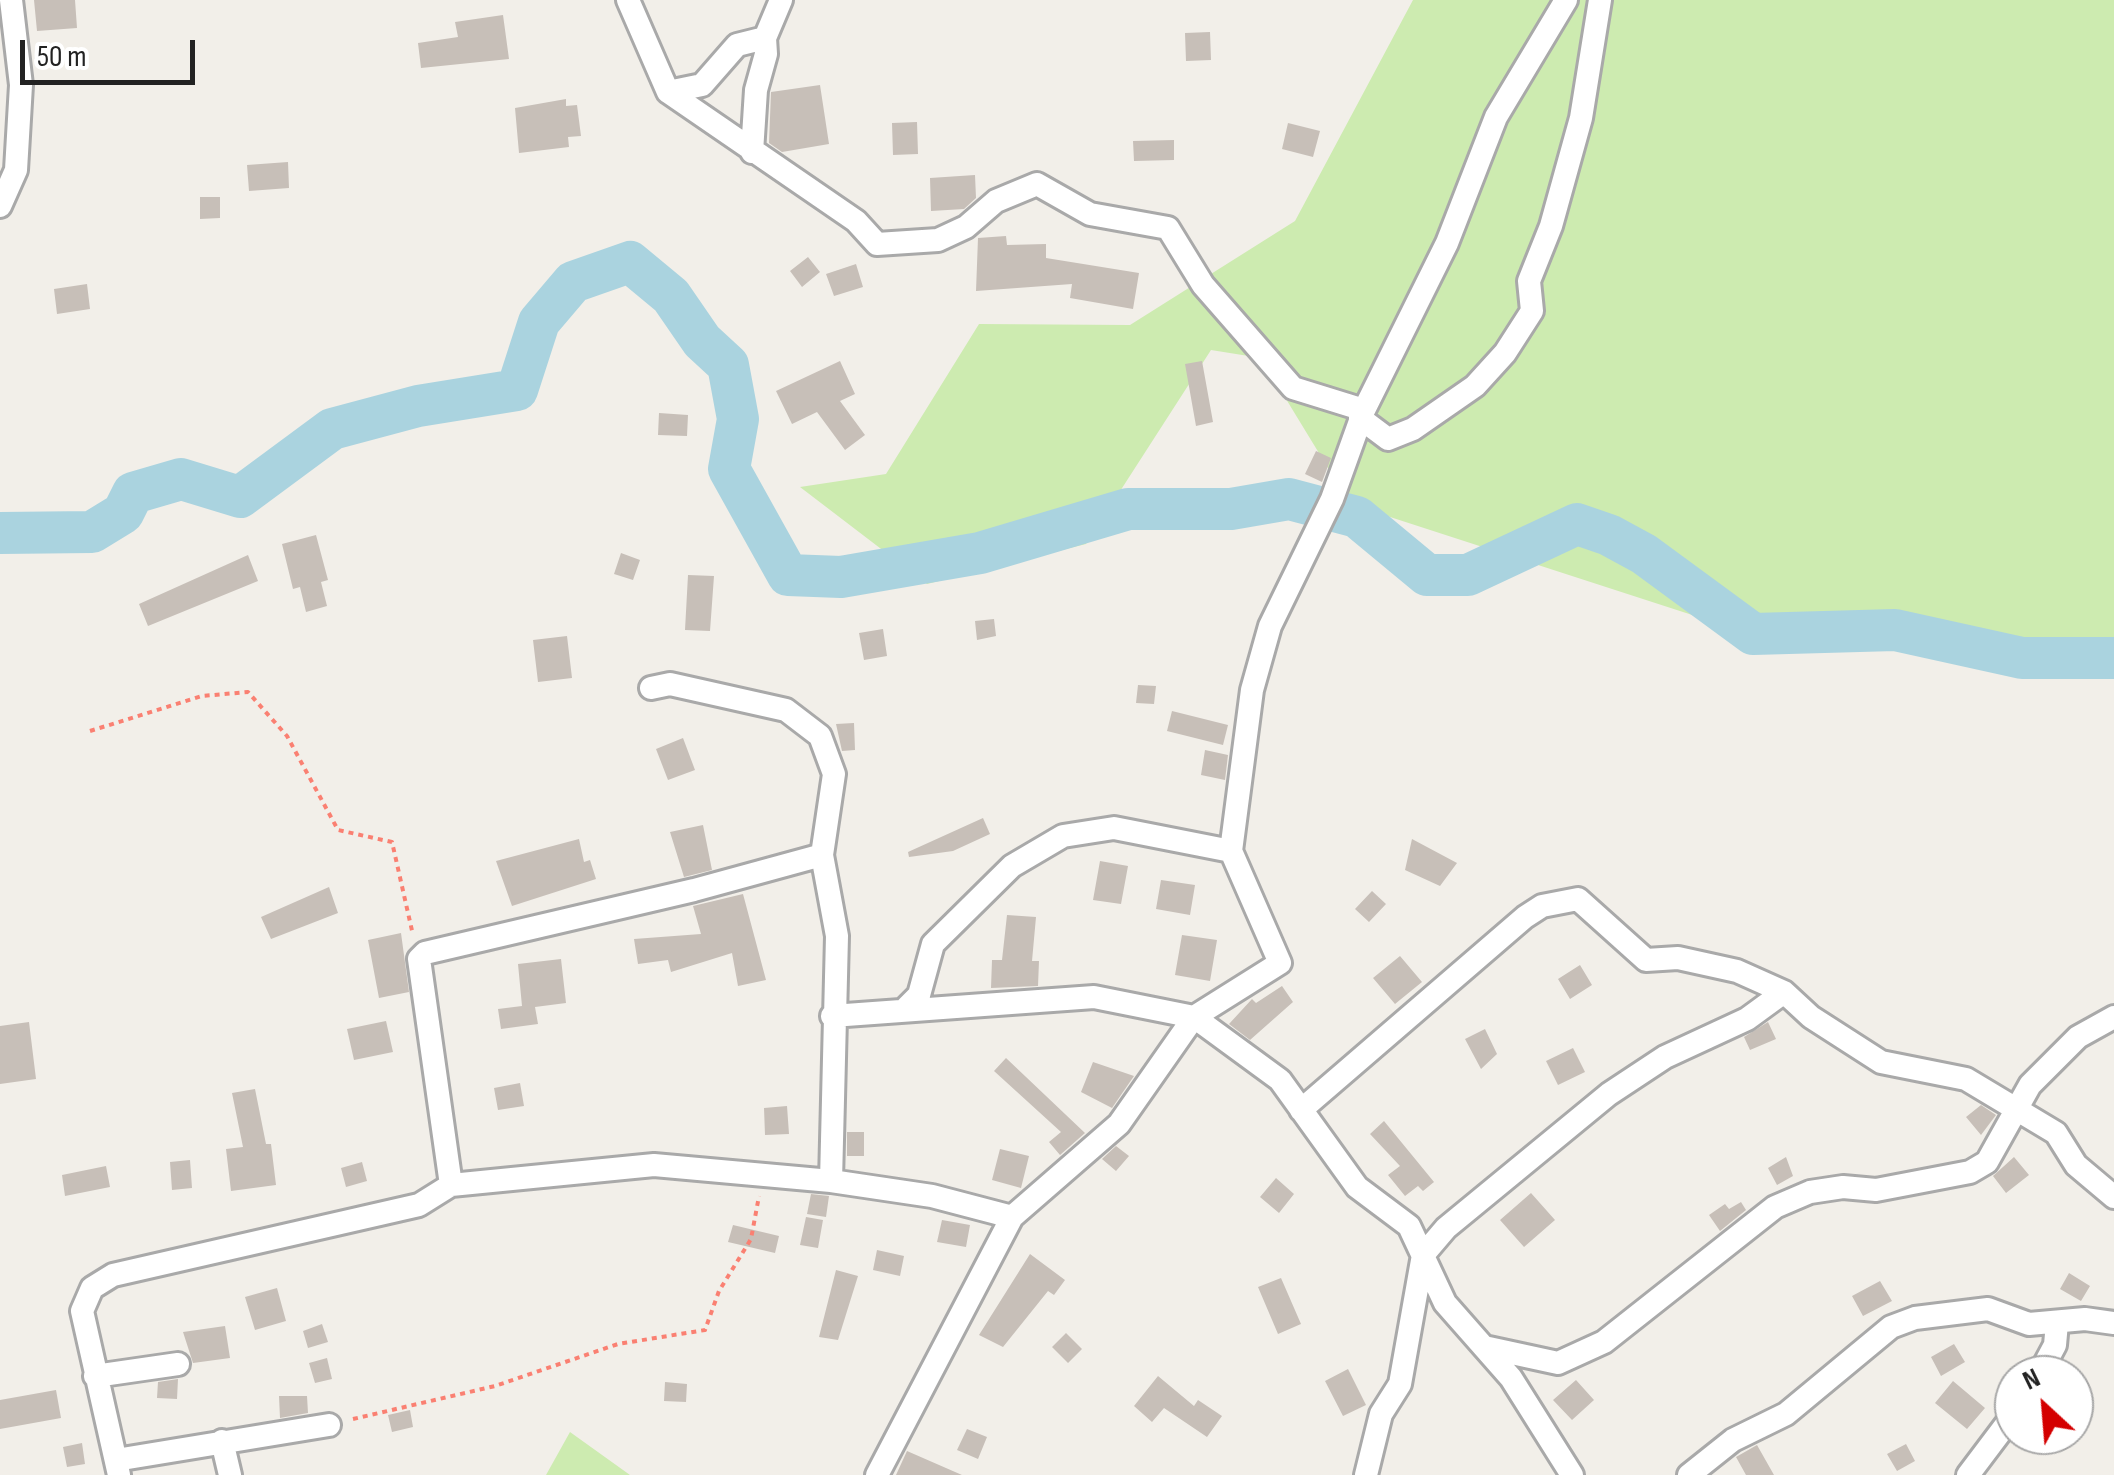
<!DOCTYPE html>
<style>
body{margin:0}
#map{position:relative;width:2114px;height:1475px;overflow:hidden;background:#f2efe9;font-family:"Sofia Sans Condensed",sans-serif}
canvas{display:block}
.north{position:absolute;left:1994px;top:1355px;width:100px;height:100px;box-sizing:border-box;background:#fff;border:2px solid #a7a7a7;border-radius:50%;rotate:334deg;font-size:28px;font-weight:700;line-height:40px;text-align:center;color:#222}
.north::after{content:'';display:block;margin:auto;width:35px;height:45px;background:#d40000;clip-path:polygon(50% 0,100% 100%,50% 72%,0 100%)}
.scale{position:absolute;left:20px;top:40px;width:175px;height:45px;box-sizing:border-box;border:5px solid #222;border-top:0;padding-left:12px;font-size:30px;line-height:35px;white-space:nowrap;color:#222;-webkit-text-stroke:8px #fff;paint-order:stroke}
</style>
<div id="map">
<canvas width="2114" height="1475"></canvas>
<div class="north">N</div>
<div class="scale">50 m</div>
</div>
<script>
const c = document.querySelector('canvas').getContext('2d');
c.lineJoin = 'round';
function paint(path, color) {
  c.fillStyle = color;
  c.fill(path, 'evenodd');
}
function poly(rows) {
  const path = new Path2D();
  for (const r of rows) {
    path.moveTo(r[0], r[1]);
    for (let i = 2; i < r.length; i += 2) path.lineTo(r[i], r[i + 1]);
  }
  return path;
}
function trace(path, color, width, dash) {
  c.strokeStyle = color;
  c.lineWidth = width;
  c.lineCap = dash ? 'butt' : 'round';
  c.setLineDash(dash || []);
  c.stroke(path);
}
paint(poly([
 [1413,0,2114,0,2114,649,1794,648,1350,504,1261,358,1211,350,1086,544,927,584,800,487,886,474,979,324,1130,325,1295,221],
 [570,1432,630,1475,546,1475]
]), '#cdebb0');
trace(poly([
 [0,533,92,532,123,513,133,493,181,479,240,497,332,429,418,406,517,390,539,322,573,282,630,262,671,296,702,341,728,365,738,419,729,469,788,575,841,577,980,553,1128,509,1231,509,1289,499,1357,517,1427,575,1468,575,1577,524,1609,535,1644,554,1753,634,1895,630,2022,658,2114,658]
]), '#aad3df', 42);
paint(poly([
 [34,0,75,0,77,28,37,31],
 [503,15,509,59,421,68,418,43,458,37,455,22],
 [1210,32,1211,60,1186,61,1185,33],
 [820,85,829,144,782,152,769,143,771,92],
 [566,99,566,106,577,105,581,136,568,137,569,147,519,153,515,108],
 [917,122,918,154,893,155,892,123],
 [1288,123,1320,131,1313,157,1282,149],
 [1174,140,1174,160,1134,161,1133,141],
 [288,162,289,188,249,191,247,165],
 [975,175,976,198,964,209,931,211,930,178],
 [200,197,220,197,220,218,200,219],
 [1006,236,1007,245,1046,244,1046,258,1139,273,1133,309,1070,298,1072,284,976,291,978,238],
 [808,257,820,272,802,287,790,271],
 [856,264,863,287,834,296,826,274],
 [87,284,90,309,57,314,54,289],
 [840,361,855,394,840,401,865,435,845,450,817,412,792,424,776,391],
 [1202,361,1213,422,1196,426,1185,364],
 [659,413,688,415,687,436,658,435],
 [1316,451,1331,458,1322,482,1305,474],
 [316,535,328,580,321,582,327,606,306,612,300,587,293,589,282,544],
 [621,553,640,560,633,580,614,574],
 [248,555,258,581,148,626,139,604],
 [688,575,714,576,710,631,685,630],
 [994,619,996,636,977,640,975,621],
 [883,629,887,656,864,660,859,633],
 [567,636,572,678,538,682,533,640],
 [1138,685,1156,686,1154,704,1136,703],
 [1172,711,1228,725,1223,745,1167,731],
 [854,723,855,750,842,751,836,724],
 [683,738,695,770,668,780,656,749],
 [1205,750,1228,755,1225,780,1201,775],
 [983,818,990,834,953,851,909,857,908,852],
 [703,825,712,870,684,877,670,832],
 [579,839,584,862,590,860,596,879,512,906,496,861],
 [1412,839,1457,863,1440,886,1405,870],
 [1100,861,1128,866,1121,904,1093,900],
 [1161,880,1195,885,1190,915,1156,909],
 [329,887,338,913,271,939,261,917],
 [1372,891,1386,904,1369,922,1355,909],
 [743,894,766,980,738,986,732,953,671,972,668,960,638,964,634,939,701,934,693,906],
 [1007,915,1036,917,1032,961,1039,961,1038,986,991,988,992,960,1002,960],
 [401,933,409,992,379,998,368,940],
 [1182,935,1217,940,1210,981,1175,975],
 [1400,956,1422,982,1395,1004,1373,978],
 [561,959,566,1003,535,1007,538,1024,501,1029,498,1009,522,1006,518,964],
 [1580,965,1592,985,1570,999,1558,979],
 [1282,986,1293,1002,1250,1040,1229,1024,1252,999,1256,1003],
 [386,1021,393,1052,354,1060,347,1029],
 [29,1022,36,1079,0,1084,0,1026],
 [1768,1022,1776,1039,1750,1050,1744,1037],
 [1485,1029,1497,1054,1481,1069,1465,1039],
 [1573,1048,1585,1072,1558,1085,1546,1061],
 [1006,1058,1085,1133,1060,1155,1049,1142,1061,1132,994,1071],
 [1093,1062,1134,1076,1112,1108,1081,1092],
 [520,1083,524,1106,498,1110,494,1088],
 [255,1089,266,1144,271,1144,276,1185,231,1191,226,1149,243,1147,232,1093],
 [1981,1105,1996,1115,1981,1135,1966,1117],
 [787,1106,789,1134,765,1135,764,1108],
 [1384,1121,1434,1182,1423,1191,1418,1186,1405,1196,1388,1175,1400,1166,1370,1134],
 [847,1132,864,1132,864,1156,847,1156],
 [1116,1146,1129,1156,1116,1171,1102,1159],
 [1000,1149,1029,1156,1021,1188,992,1180],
 [1786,1157,1793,1176,1777,1185,1768,1168],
 [2014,1157,2029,1175,2006,1193,1993,1176],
 [190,1160,192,1188,172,1190,170,1162],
 [362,1162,367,1181,346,1187,341,1168],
 [106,1166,110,1187,65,1196,62,1175],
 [1276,1178,1294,1194,1279,1213,1260,1197],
 [1531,1193,1555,1220,1524,1247,1500,1220],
 [811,1194,829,1196,826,1217,807,1214],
 [1741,1202,1746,1210,1720,1231,1709,1215,1725,1204,1729,1209],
 [806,1217,823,1220,818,1248,800,1245],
 [942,1220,970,1225,966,1247,937,1242],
 [733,1225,779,1236,775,1253,728,1242],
 [877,1250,904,1256,900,1276,873,1270],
 [1030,1254,1065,1280,1054,1295,1048,1291,1003,1347,979,1335],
 [836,1270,858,1276,838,1340,819,1337],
 [2069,1273,2090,1286,2081,1301,2060,1289],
 [1281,1278,1301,1324,1278,1334,1258,1287],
 [1880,1281,1892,1301,1863,1316,1852,1296],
 [277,1288,286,1321,255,1330,245,1297],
 [322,1324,328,1342,308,1348,303,1331],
 [225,1326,230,1358,193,1363,183,1332],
 [1066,1333,1082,1349,1068,1363,1052,1347],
 [1954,1344,1965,1362,1941,1376,1931,1357],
 [327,1358,332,1379,315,1383,309,1363],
 [1348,1369,1366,1405,1343,1416,1325,1381],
 [1158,1376,1194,1406,1198,1400,1222,1416,1207,1437,1164,1408,1152,1422,1134,1406],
 [178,1379,177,1399,157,1398,158,1382],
 [1576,1380,1594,1400,1572,1420,1553,1400],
 [1953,1381,1985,1408,1967,1429,1935,1403],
 [665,1382,687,1384,686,1402,664,1401],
 [56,1390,61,1418,0,1429,0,1400],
 [279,1396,307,1396,308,1413,280,1418],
 [410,1410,413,1427,392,1432,388,1415],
 [967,1429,987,1437,978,1459,957,1450],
 [82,1443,85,1464,67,1467,63,1447],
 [1906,1444,1915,1461,1897,1471,1887,1454],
 [1757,1445,1774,1475,1746,1475,1736,1457],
 [907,1451,962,1475,896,1475]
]), '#c7bfb8');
const street = poly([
 [628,0,668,92,856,221,877,244,938,240,966,227,996,201,1037,184,1090,214,1168,228,1203,285,1293,388,1364,410],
 [668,92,702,85,737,45,765,38],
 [752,152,756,90,766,54,765,38,781,0],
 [0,206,16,170,21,85,11,0],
 [1360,418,1388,439,1413,429,1475,386,1505,353,1532,311,1529,281,1551,226,1581,118,1600,0],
 [651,688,670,684,786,710,820,736,834,774,822,855,837,936,831,1181],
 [907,1007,919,995,933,944,1012,866,1063,836,1114,828,1231,851],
 [832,1016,1094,997,1194,1017,1280,1080,1357,1187,1409,1226,1445,1303,1511,1378,1572,1475],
 [1301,1110,1525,917,1542,906,1578,899,1646,960,1678,958,1737,971,1784,992,1811,1017,1881,1062,1966,1079,2056,1133,2076,1165,2114,1197],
 [451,1185,419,959,425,953,694,890,822,855],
 [1484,1347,1558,1363,1604,1342,1775,1207,1810,1192,1843,1187,1876,1190,1970,1172,1987,1162,2030,1085,2078,1037,2114,1017],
 [2039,1375,2055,1345,2057,1323],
 [95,1376,178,1364],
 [222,1441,230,1475],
 [116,1460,329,1425],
 [119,1475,82,1311,92,1288,113,1275,419,1205,451,1185,654,1165,831,1181,932,1196,1012,1217],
 [877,1475,1012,1217,1119,1124,1194,1017,1280,963,1231,851,1252,690,1270,626,1332,499,1364,410,1447,243,1496,117,1566,0],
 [1366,1475,1381,1414,1400,1384,1423,1255,1446,1228,1609,1094,1665,1057,1747,1019,1784,992],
 [1689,1475,1733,1440,1786,1414,1891,1327,1915,1318,1988,1309,2029,1324,2085,1319,2114,1323],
 [1968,1475,2014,1414]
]);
trace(street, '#a9a9a9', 28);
trace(poly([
 [90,731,202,696,248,692,287,736,338,830,392,842,413,935],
 [353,1419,495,1386,618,1344,705,1330,719,1291,751,1239,759,1196]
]), '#fa8072', 4, [5, 5]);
trace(street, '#fff', 22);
</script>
